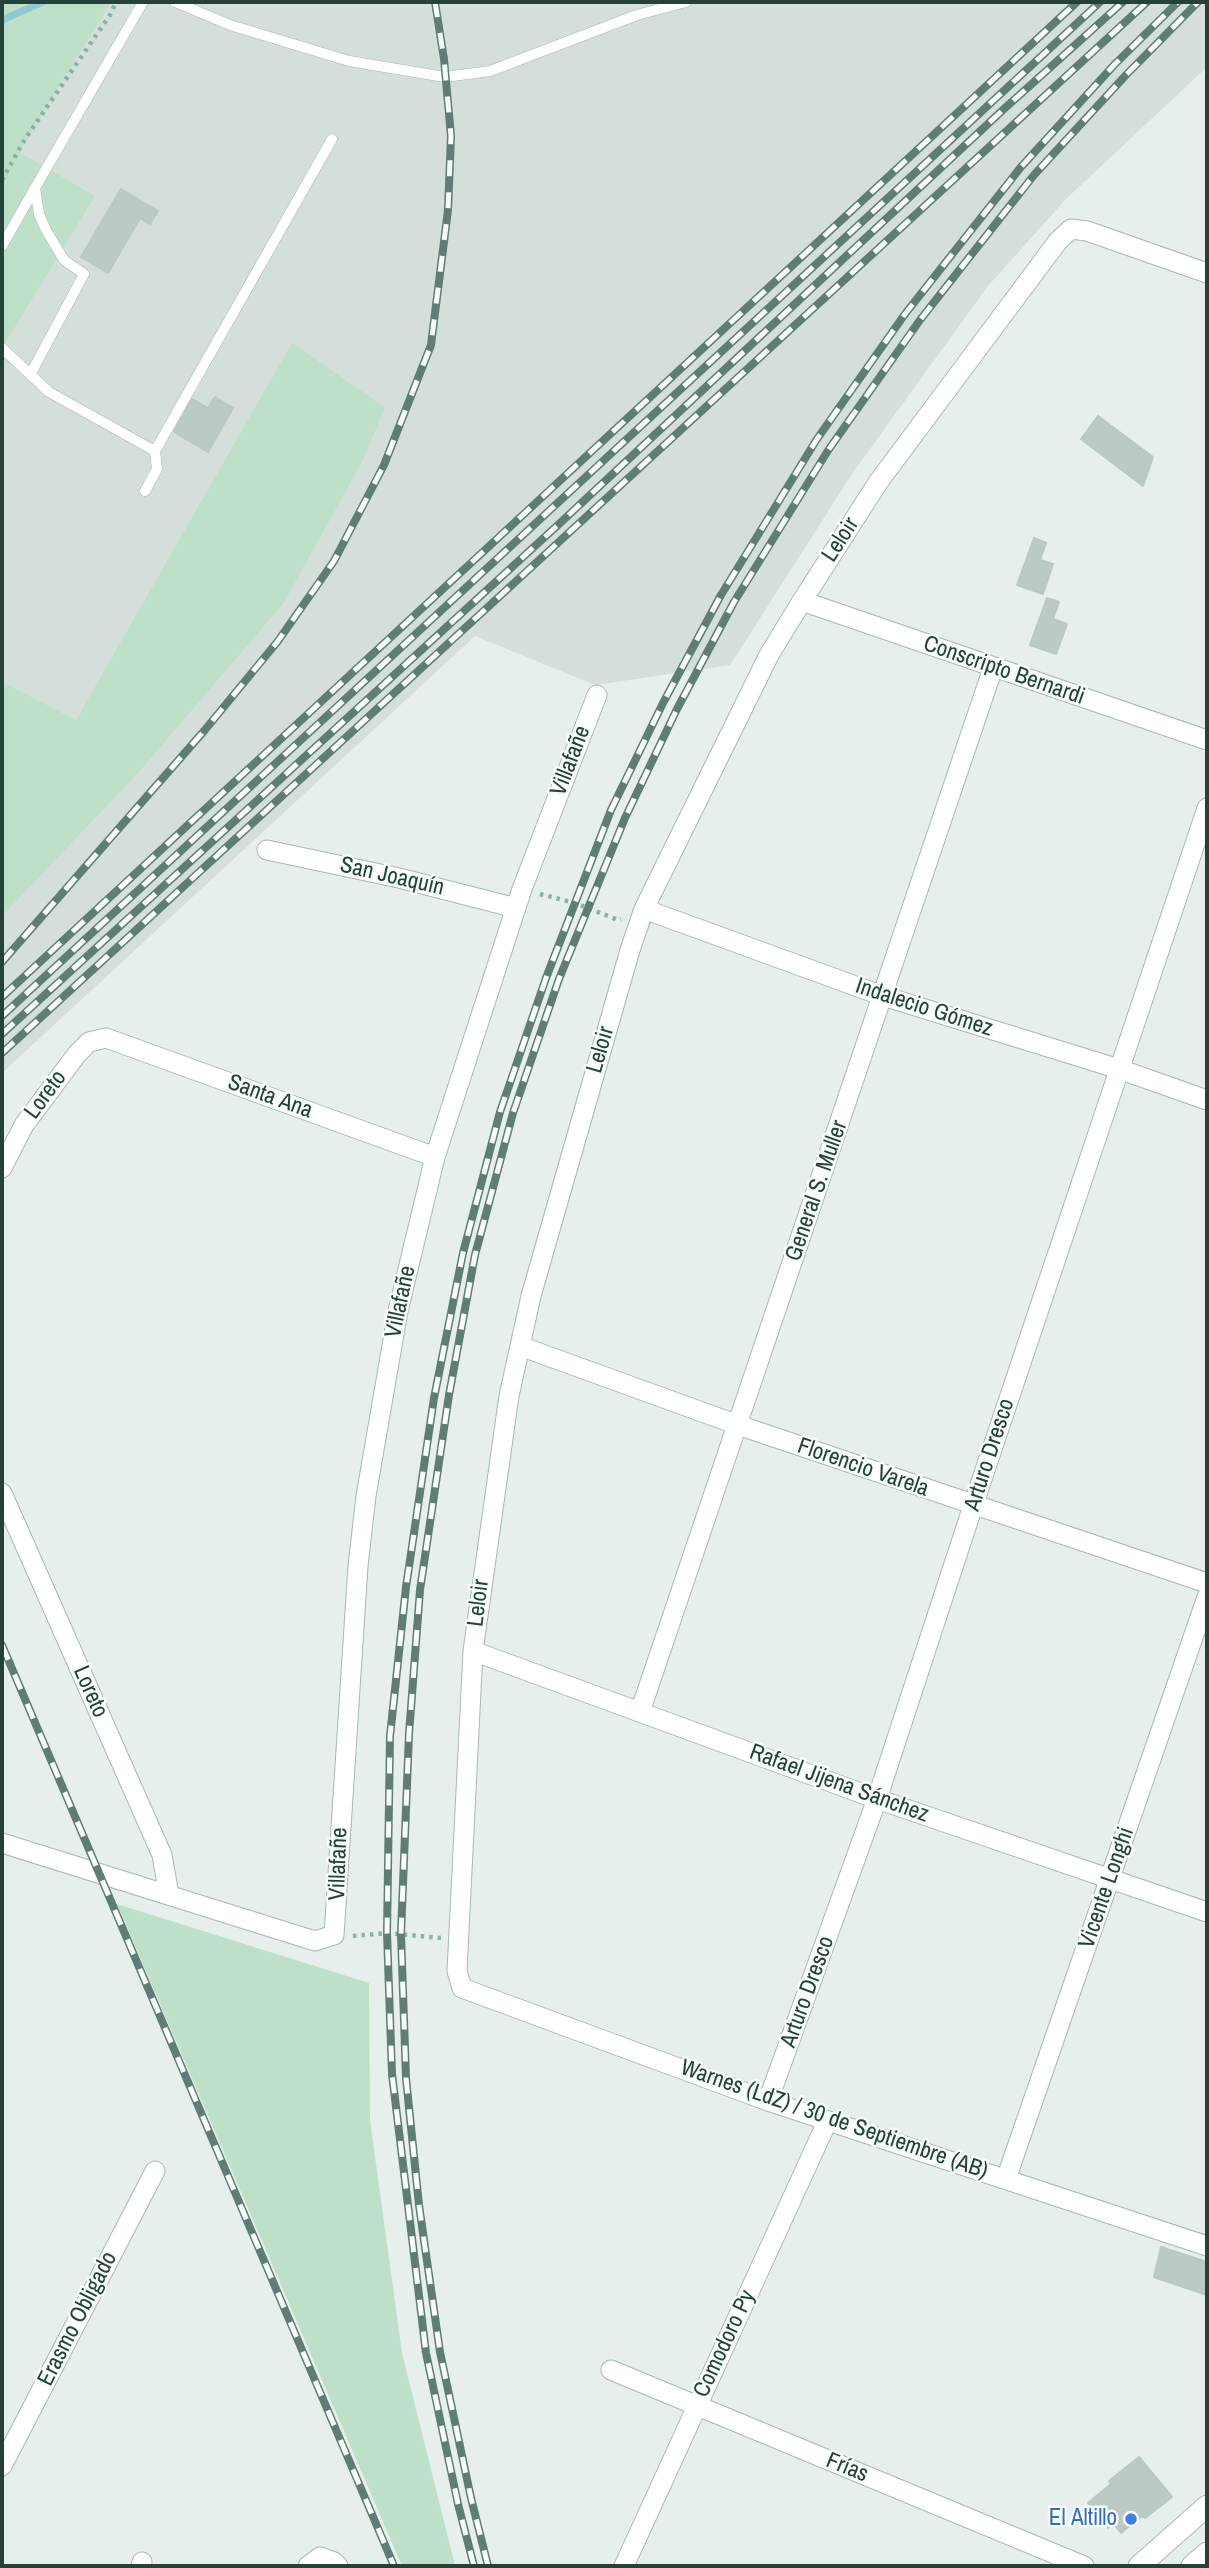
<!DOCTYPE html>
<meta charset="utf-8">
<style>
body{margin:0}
#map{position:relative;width:1209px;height:2568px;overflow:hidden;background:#e6efeb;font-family:"Archivo Narrow",sans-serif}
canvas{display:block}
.frame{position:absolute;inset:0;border:4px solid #24423a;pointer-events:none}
</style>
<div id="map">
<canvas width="1209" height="2568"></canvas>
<div class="frame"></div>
</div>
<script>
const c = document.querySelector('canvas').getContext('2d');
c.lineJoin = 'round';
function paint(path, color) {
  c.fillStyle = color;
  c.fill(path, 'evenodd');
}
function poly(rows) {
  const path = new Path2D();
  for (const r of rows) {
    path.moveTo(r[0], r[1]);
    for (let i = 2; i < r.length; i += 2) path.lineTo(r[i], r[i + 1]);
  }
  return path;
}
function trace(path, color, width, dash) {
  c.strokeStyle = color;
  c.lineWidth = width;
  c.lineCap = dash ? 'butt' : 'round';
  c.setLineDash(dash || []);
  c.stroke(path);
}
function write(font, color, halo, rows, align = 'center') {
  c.font = font + ' "Archivo Narrow",sans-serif';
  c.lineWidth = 5;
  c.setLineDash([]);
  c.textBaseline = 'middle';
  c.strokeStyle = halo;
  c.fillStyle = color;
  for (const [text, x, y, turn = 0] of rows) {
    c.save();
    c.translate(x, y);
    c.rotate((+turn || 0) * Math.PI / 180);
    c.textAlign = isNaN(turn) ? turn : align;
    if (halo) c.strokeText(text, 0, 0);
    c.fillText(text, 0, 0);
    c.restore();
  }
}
paint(poly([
 [100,2,1207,2,1207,67,1066,199,988,286,854,471,730,665,595,685,475,636,2,1073,2,127]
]), '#d4dfda');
paint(poly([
 [2,2,111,2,19,152,95,196,2,348],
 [292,343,385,407,363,460,283,604,137,774,2,916,2,682,76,720],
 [117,1904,369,1983,370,2120,402,2353,455,2566,402,2566]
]), '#bfe0c8');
trace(poly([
 [2,20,43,2]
]), '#8ec9d4', 7);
const building = poly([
 [121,189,158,211,150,224,140,218,108,273,81,257,121,189],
 [215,397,233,408,208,452,174,432,192,399,208,408,215,397],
 [1098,416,1153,457,1143,486,1081,439,1098,416],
 [1034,538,1046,543,1040,560,1053,564,1043,594,1017,585,1034,538],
 [1047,598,1059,602,1053,619,1067,624,1056,654,1030,645,1047,598],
 [1161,2247,1207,2262,1207,2295,1154,2277,1161,2247],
 [1139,2457,1172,2497,1145,2518,1142,2516,1121,2533,1113,2523,1108,2528,1088,2503,1111,2484,1109,2481,1139,2457]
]);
paint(building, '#bbcac4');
trace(building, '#b8c9c2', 2);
const service = poly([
 [175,2,230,25,349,61,445,77,490,71,637,15,686,2],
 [2,246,35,188],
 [2,348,49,392,155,451,332,139],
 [30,375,84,274,64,260,46,230,39,214,35,188,143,2],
 [145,491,157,469,155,451]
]);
const minor = poly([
 [1207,273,1087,231,1071,229,1058,241,879,481,802,601,769,655,644,909,630,950,531,1296,509,1396,473,1651,457,1971,462,1988,768,2101,1207,2246],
 [802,601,1207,740],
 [267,850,399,878,516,908],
 [644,909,883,996,1119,1069,1207,1100],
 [2,1168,24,1125,77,1054,89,1042,106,1038,435,1157],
 [520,1346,738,1425,1207,1583],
 [2,1493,162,1855,169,1895],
 [473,1651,877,1799,1207,1912],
 [640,1712,993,668],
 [2,1843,315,1941,334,1935,358,1566,366,1496,398,1311,435,1157,522,889,597,695],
 [768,2101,877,1799,973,1506,1207,808],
 [1006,2179,1207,1597],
 [611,2370,1084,2566],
 [2,2466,155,2171],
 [141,2566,142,2562],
 [308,2566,320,2557,334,2562,338,2566],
 [624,2566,827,2122]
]);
const secondary = poly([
 [1139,2566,1207,2506],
 [1192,2566,1207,2553]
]);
trace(service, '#a8b8b2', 11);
trace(minor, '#a8b8b2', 21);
trace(secondary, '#a4bbb3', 23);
trace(poly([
 [2,180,25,139,110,15,116,2],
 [540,894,575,903,618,920,621,919],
 [353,1936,387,1933,441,1938]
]), '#86b3a5', 4.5, [3.5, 5]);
trace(service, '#fff', 10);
trace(minor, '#fff', 19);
trace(secondary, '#fff', 21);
const rail = poly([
 [2,962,204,731,278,641,334,561,384,465,431,345,448,210,451,136,444,59,435,2],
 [2,997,1077,2],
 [2,1016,1100,2],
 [2,1034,559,524,1005,108,1123,2],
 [2,1053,1147,2],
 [2,1645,394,2566],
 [474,2566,458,2504,426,2353,392,2074,387,1933,390,1736,406,1587,434,1398,463,1253,500,1112,546,978,611,810,663,703,721,595,817,439,905,314,1021,167,1115,64,1178,2],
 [488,2566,471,2498,440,2352,419,2205,406,2078,401,1934,409,1734,420,1590,449,1395,475,1255,513,1113,559,979,625,818,677,709,734,602,829,449,920,320,1034,175,1126,75,1198,2]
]);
trace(rail, '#5f7d75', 8);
trace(rail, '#f7fbf9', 5, [16]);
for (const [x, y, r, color] of [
 [1131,2519,7,"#3f7fe0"]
]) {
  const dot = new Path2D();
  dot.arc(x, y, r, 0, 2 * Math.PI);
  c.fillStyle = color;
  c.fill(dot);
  trace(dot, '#f7fbf9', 2.5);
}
write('23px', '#24423a', '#f7fbf9', [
 ["Leloir",841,540,-57],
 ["Conscripto Bernardi",1004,671,19],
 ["Villafañe",571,761,-69],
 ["San Joaquín",392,877,13],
 ["Indalecio Gómez",924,1008,18],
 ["Leloir",601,1050,-74],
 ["Loreto",46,1095,-54],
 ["Santa Ana",270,1097,20],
 ["General S. Muller",817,1191,-71],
 ["Villafañe",401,1302,-78],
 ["Arturo Dresco",990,1455,-72],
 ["Florencio Varela",863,1468,19],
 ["Leloir",479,1603,-83],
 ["Loreto",90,1692,66],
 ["Rafael Jijena Sánchez",839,1784,20],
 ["Villafañe",339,1864,-88],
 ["Vicente Longhi",1107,1888,-71],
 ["Arturo Dresco",808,1992,-70],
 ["Warnes (LdZ) / 30 de Septiembre (AB)",834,2120,19],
 ["Erasmo Obligado",78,2319,-63],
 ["Comodoro Py",725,2344,-65],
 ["Frías",847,2468,22]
]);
write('23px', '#366cbe', '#f7fbf9', [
 ["El Altillo",1117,2519]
], 'right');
</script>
